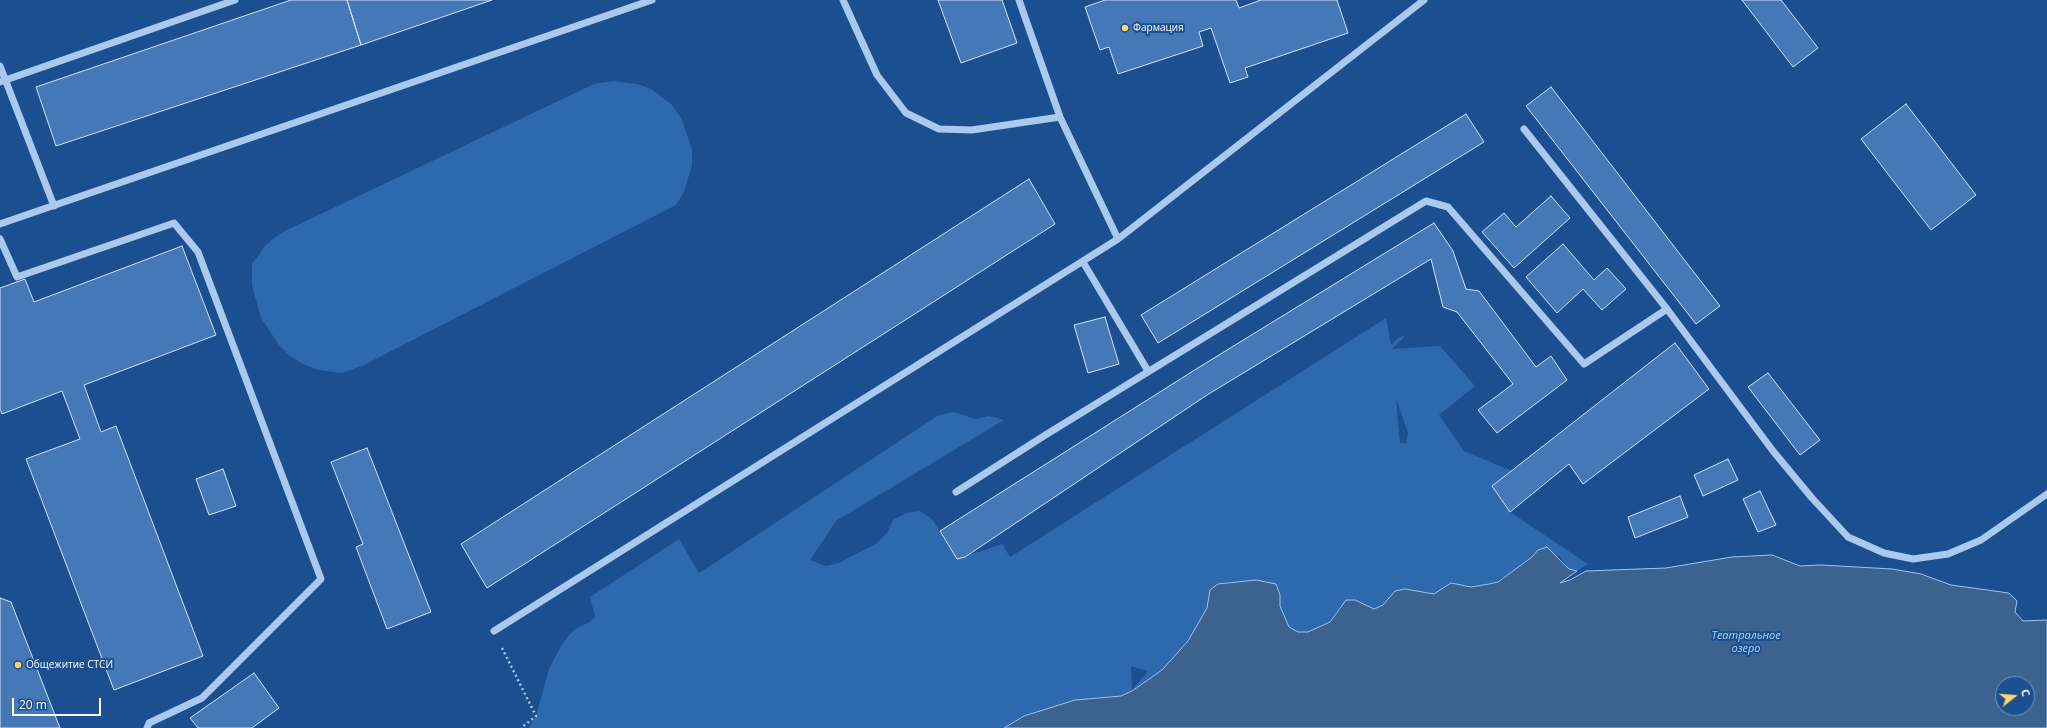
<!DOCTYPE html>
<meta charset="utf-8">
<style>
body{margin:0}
#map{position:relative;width:2047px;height:728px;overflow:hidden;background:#1b4f8f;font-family:"Open Sans",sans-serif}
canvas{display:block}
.north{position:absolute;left:1995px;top:676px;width:40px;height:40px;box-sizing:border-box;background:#1b4f8f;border:1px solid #7695bc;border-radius:50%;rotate:73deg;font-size:11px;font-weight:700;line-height:16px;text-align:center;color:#fff}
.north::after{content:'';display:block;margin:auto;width:14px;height:18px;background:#ffd166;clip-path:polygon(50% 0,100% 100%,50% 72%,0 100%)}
.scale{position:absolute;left:12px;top:698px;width:89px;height:18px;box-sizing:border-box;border:2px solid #fff;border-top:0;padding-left:5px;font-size:12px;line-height:14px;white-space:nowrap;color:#fff;-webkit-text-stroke:3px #1b4f8f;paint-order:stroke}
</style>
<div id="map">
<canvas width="2047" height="728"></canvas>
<div class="north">С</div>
<div class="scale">20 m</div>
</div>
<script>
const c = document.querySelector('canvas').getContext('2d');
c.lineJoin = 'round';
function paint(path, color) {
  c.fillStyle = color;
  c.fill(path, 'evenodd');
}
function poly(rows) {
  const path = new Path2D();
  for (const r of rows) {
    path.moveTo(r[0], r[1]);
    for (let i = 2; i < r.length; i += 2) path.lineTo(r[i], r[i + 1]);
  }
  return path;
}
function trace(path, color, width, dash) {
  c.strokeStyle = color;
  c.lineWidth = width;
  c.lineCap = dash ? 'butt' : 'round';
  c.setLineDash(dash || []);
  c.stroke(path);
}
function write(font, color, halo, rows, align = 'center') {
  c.font = font + ' "Open Sans",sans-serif';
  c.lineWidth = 4;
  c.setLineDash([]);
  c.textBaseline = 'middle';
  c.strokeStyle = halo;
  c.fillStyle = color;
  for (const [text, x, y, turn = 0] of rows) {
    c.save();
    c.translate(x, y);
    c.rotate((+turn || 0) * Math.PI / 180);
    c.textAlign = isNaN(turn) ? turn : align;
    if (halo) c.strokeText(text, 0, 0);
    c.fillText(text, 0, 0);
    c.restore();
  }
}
paint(poly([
 [613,81,637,84,651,89,672,105,682,120,692,149,692,165,684,192,676,205,364,365,342,373,318,370,305,365,290,356,279,345,261,318,252,285,252,264,266,245,274,238,285,231,594,84],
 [1386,318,1391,345,1398,338,1406,335,1392,349,1440,346,1475,386,1439,415,1464,451,1512,471,1492,486,1510,512,1588,564,1577,571,1569,569,1559,556,1538,550,1532,557,1497,582,1471,587,1451,583,1434,594,1405,589,1396,591,1383,605,1374,609,1355,600,1340,607,1330,622,1308,632,1298,632,1289,627,1280,606,1280,595,1267,581,1227,582,1210,590,1207,608,1194,633,1182,648,1162,670,1132,691,1121,696,1075,700,1024,716,1004,728,529,728,536,716,549,669,562,644,571,633,577,628,590,622,595,617,590,597,679,539,699,573,939,415,954,412,975,419,989,416,1004,420,836,521,810,560,826,566,839,563,877,543,887,533,893,520,906,513,920,511,932,519,957,559,1002,544,1010,557],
 [1396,398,1408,433,1406,443,1400,443],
 [1131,666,1148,671,1132,690]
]), '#2e69ad');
const water = poly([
 [1547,547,1569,569,1577,571,1560,583,1570,580,1586,571,1666,568,1732,557,1772,555,1800,566,1821,565,1892,569,1921,574,1951,585,2009,593,2017,601,2015,612,2023,621,2047,620,2047,728,1004,728,1024,716,1075,700,1121,696,1132,691,1162,670,1188,641,1207,608,1210,590,1218,584,1256,580,1276,584,1280,595,1280,606,1289,627,1298,632,1308,632,1330,622,1346,600,1355,600,1374,609,1383,605,1395,591,1405,589,1434,594,1451,583,1471,587,1489,584,1498,582,1532,557,1538,550,1547,547],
 [2003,684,2027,684,2027,708,2003,708,2003,684]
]);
paint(water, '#3c6290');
trace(water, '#9cc4f0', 1);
const building = poly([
 [291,0,347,0,361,45,56,146,36,87,291,0],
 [347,0,492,0,361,45,347,0],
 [938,0,1002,0,1017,43,961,63,938,0],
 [1105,0,1236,0,1239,8,1261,0,1337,0,1348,33,1245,68,1248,77,1230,83,1211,28,1199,32,1203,46,1118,74,1109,47,1100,50,1085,7,1105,0],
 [1742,0,1781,0,1818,48,1793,67,1742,0],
 [1551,87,1720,306,1696,324,1526,106,1551,87],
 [1906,104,1976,195,1931,230,1861,139,1906,104],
 [1466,114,1484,142,1158,343,1141,315,1466,114],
 [1029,179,1055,224,487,588,461,544,1029,179],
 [1551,196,1570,218,1514,268,1482,232,1504,213,1516,227,1551,196],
 [1434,223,1453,251,1466,289,1479,291,1536,367,1551,356,1567,380,1497,433,1478,410,1513,384,1457,312,1443,307,1431,259,1207,395,965,557,957,559,940,531,1201,366,1434,223],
 [1563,244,1594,280,1607,268,1626,289,1602,310,1583,289,1557,313,1526,277,1563,244],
 [182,246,216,335,84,385,101,432,116,426,203,656,114,690,26,459,80,439,62,391,2,414,0,409,0,288,25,279,34,302,182,246],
 [1105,317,1119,364,1088,373,1074,325,1105,317],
 [1675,343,1709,389,1583,484,1569,464,1510,512,1492,486,1675,343],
 [1768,373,1820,440,1800,455,1748,387,1768,373],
 [367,448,431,612,387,629,356,547,363,544,331,462,367,448],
 [1728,459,1738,480,1703,496,1694,475,1728,459],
 [223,469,236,506,209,515,196,479,223,469],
 [1760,491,1776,525,1758,532,1743,499,1760,491],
 [1680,496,1688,517,1635,538,1628,517,1680,496],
 [0,598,11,602,60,728,0,728,0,598],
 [254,673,279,708,252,728,198,728,190,718,254,673]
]);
paint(building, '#4478b7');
trace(building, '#cfe3fa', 1);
trace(poly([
 [502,648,536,716,521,728]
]), '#a9c9ee', 2.5, [2, 3]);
trace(poly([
 [843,0,877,75,906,113,939,129,972,130,1060,117],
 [0,66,54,206],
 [0,82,235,0],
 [1524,129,1667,309,1773,451,1812,498,1848,537,1884,553,1913,559,1948,554,1981,540,2047,494],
 [0,224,652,0],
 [0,239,17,277,174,223,198,252,321,579,202,698,149,723,147,728],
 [1118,239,1424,0],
 [1083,262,1148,371],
 [956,492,1047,434,1426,201,1448,207,1584,364,1667,309],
 [494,631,1118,239,1060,117,1019,0]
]), '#a9c9ee', 7);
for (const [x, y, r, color] of [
 [1125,28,4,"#ffd166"],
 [18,665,4,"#ffd166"]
]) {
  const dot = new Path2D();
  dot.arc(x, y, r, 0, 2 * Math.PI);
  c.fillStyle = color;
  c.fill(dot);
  trace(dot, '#1b4f8f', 1.5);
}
write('10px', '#fff', '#1b4f8f', [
 ["Фармация",1133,28],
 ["Общежитие СТСИ",26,665]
], 'left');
write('italic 11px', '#b5d3f5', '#1b4f8f', [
 ["Театральное",1746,636],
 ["озеро",1746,649]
]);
</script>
